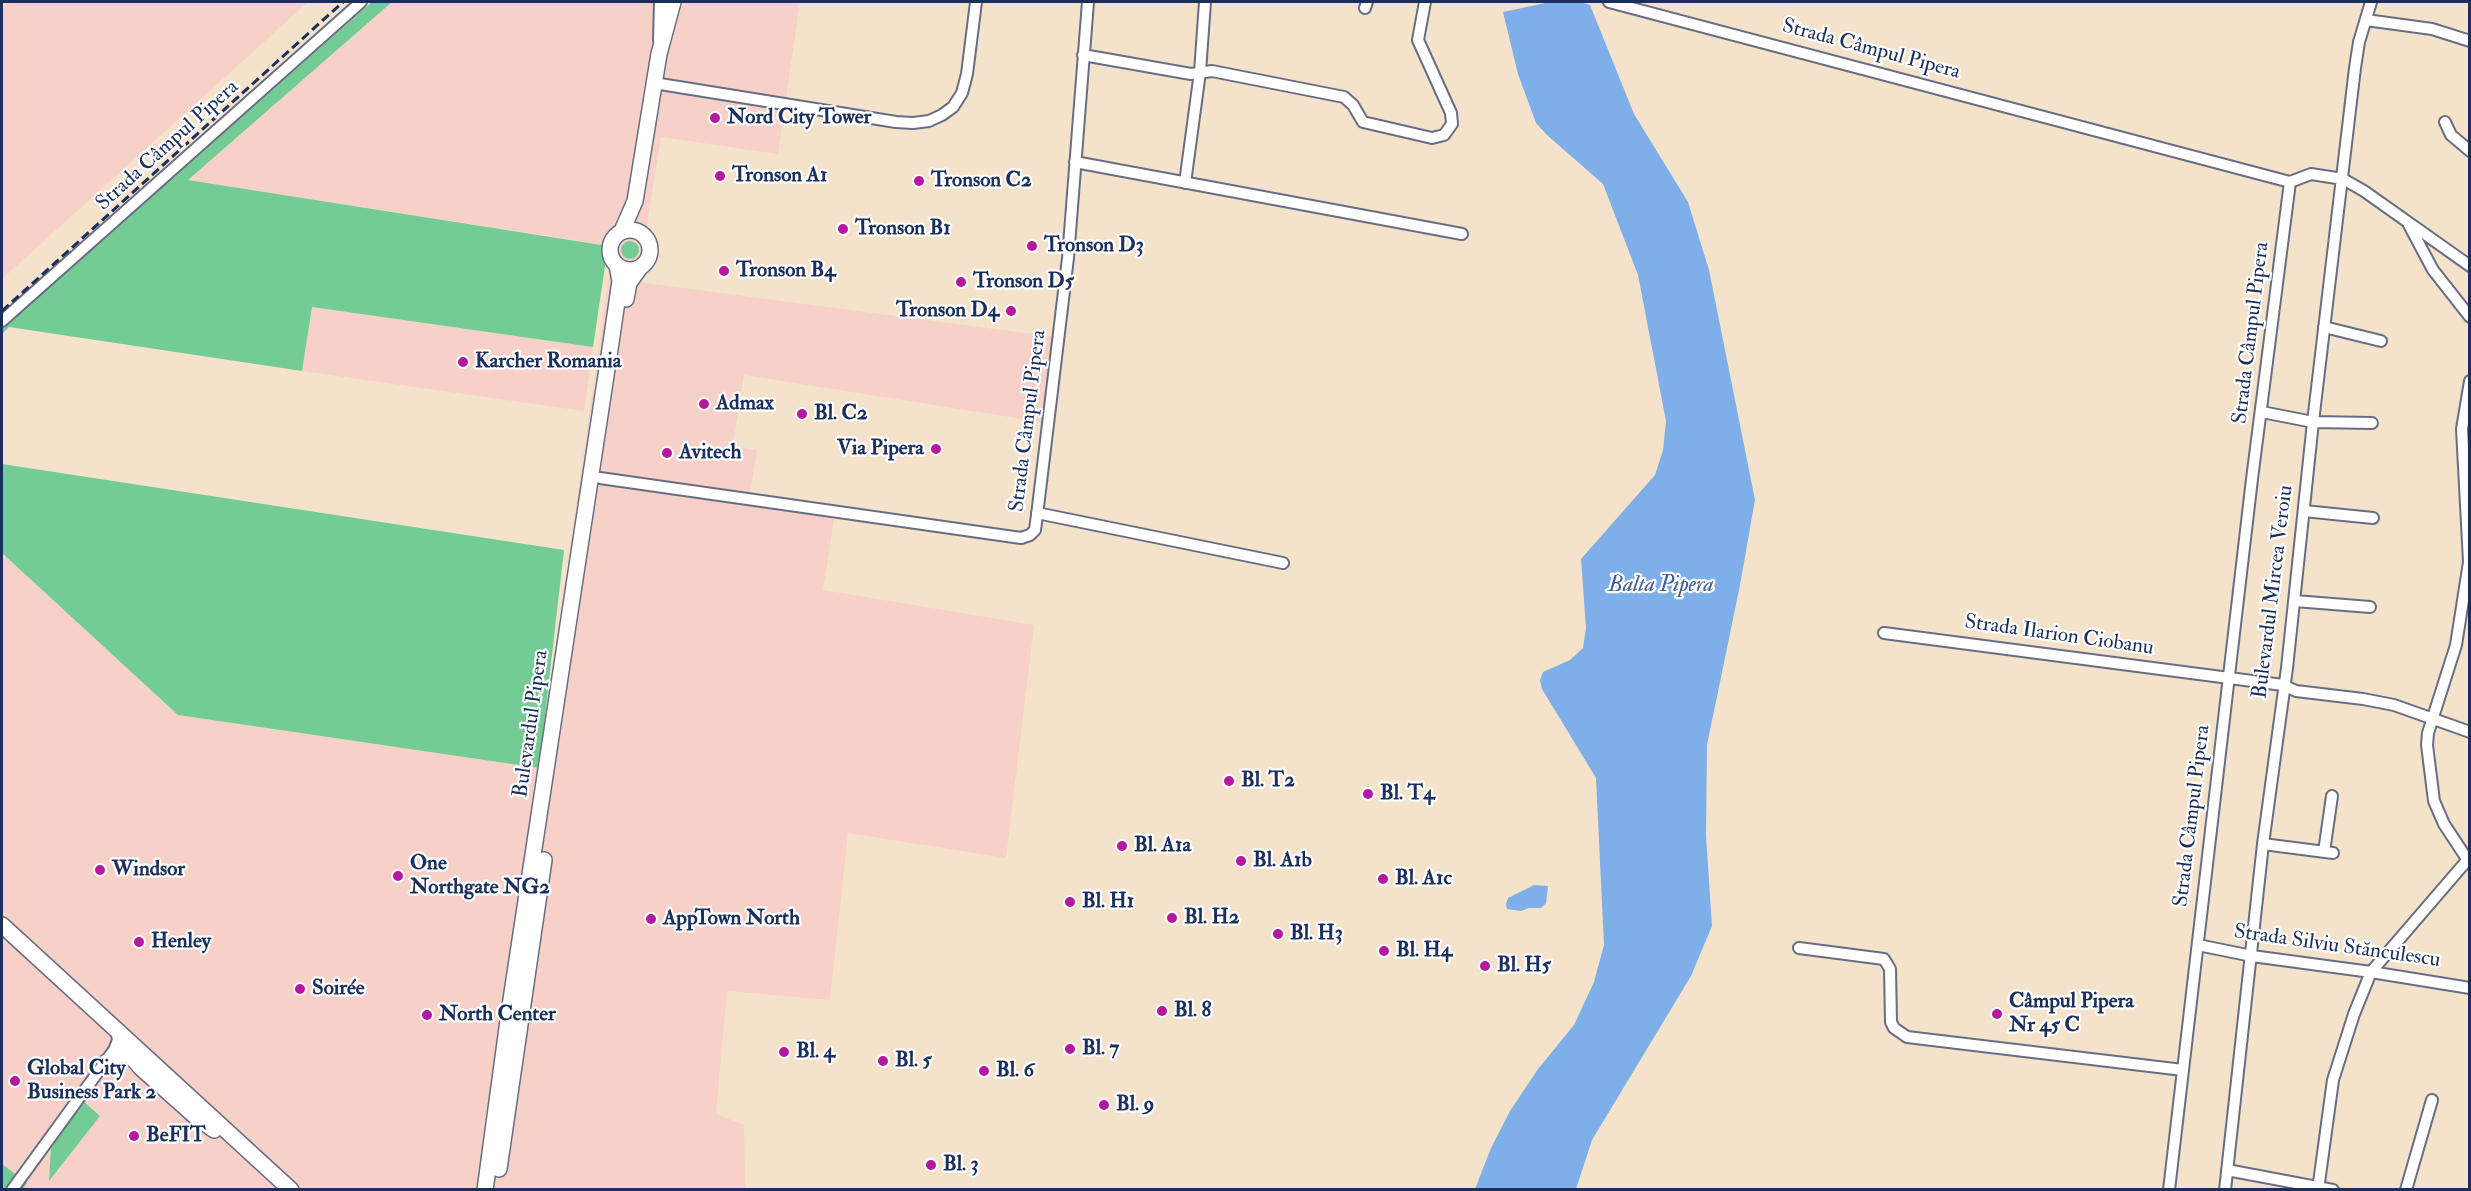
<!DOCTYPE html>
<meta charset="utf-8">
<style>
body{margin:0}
#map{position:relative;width:2471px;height:1191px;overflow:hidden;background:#f4e3ca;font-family:"IM FELL Double Pica",serif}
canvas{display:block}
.frame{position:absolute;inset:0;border:3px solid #1b2f5e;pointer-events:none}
</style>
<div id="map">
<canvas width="2471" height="1191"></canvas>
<div class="frame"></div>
</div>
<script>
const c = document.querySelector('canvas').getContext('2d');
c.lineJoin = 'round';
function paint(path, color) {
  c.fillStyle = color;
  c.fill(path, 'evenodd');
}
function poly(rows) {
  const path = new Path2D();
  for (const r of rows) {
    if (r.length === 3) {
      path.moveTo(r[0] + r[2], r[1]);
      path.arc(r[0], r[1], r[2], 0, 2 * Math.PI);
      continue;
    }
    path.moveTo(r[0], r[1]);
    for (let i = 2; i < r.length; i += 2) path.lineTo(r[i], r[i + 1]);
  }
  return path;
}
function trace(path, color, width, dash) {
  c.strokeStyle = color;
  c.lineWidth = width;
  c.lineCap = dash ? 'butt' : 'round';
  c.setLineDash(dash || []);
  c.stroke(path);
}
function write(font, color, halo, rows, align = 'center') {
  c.font = font + ' "IM FELL Double Pica",serif';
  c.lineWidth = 4.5;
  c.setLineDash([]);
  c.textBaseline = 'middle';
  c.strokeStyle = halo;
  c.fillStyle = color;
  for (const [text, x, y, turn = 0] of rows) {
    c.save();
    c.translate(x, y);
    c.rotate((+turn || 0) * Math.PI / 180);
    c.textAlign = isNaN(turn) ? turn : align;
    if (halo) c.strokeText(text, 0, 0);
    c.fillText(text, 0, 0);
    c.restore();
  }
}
paint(poly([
 [2,2,308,2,2,279],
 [392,2,800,2,778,154,661,137,638,282,1055,337,1048,423,744,375,733,446,757,450,750,493,836,506,823,590,1034,625,1006,858,848,833,830,1000,727,991,716,1114,744,1125,745,1189,12,1189,20,1178,2,1164,2,553,178,715,539,768,613,246,188,180],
 [311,307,593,347,584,411,302,371]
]), '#f7d1c7');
paint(poly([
 [372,2,392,2,188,180,608,246,593,347,312,307,302,371,9,327,2,334,2,329],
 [630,250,9],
 [2,464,564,550,539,768,178,715,2,553],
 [84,1102,100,1116,49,1181,51,1149,54,1142],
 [2,1164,27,1183,23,1189,2,1189]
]), '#73cc93');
paint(poly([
 [1550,2,1580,2,1590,5,1634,114,1688,202,1709,270,1755,500,1740,585,1707,745,1706,835,1712,926,1691,976,1592,1140,1576,1189,1475,1189,1491,1148,1510,1111,1538,1069,1574,1025,1594,982,1604,945,1596,778,1542,689,1540,680,1543,672,1570,660,1583,648,1586,628,1581,559,1655,475,1663,450,1666,421,1638,275,1603,184,1547,135,1536,123,1518,74,1503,12],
 [1534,885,1548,886,1546,903,1541,908,1529,908,1521,911,1507,909,1506,904,1508,898]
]), '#7eafe9');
const street = poly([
 [1609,2,2290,182],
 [1365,8,1367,2],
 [2366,20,2432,29,2470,41],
 [659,40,660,2],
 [1083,55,1191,74,1212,71,1344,97,1353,105,1363,122,1432,138,1444,135,1452,124,1451,113,1418,40,1425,2],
 [654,83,896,122,913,123,929,121,942,115,953,107,962,93,967,74,976,2],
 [2445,122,2451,135,2470,151],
 [1075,162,1462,234],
 [2290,182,2311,174,2343,179,2364,191,2470,266],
 [1185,183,1200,72,1205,2],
 [2409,225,2433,270,2470,317],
 [2,321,361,2],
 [2324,327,2381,341],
 [2262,412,2313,422,2372,423],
 [600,478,1021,538,1030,535,1035,530,1038,507,1068,258,1088,2],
 [2304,511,2373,518],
 [1037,513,1283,563],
 [2295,601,2370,607],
 [1884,633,2283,685,2296,691,2363,699,2394,705,2470,732],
 [2263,844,2333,853],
 [2324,852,2332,796],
 [2467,859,2444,824,2434,801,2427,745,2428,733,2456,645,2469,562,2462,429,2470,381],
 [2198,945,2252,956,2371,972,2470,988],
 [1799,948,1884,959,1890,969,1891,1022,1894,1028,1907,1037,2183,1070],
 [2227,1170,2333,1190],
 [12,1190,114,1050,118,1040,116,1030],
 [2169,1190,2252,479,2290,182],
 [2225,1190,2263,844,2287,668,2313,422,2355,68,2359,42,2371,2],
 [2318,1190,2333,1080,2354,1014,2371,972,2470,857],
 [2406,1190,2432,1100]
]);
const secondary = poly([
 [630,250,20],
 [622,231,635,201,659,54,673,2],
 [626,299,629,283,639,269],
 [2,925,291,1190],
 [123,1047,141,1068,196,1117,214,1130],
 [105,1063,119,1055,136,1055],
 [499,1169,544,860],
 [485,1190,510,1006,612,336,620,281,617,265]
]);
trace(street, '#676e84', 14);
trace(secondary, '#676e84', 18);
trace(street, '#fff', 10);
trace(secondary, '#fff', 15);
trace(poly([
 [2,311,343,2]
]), '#1b2f5e', 3, [9, 4.5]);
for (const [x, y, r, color] of [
 [715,118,6,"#b5179e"],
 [720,176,6,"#b5179e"],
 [919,181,6,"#b5179e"],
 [843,229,6,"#b5179e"],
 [1032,246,6,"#b5179e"],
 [724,271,6,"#b5179e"],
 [961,282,6,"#b5179e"],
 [1011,311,6,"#b5179e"],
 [463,362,6,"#b5179e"],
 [704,404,6,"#b5179e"],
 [802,414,6,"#b5179e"],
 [936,449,6,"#b5179e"],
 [667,453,6,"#b5179e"],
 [1229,781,6,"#b5179e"],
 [1368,794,6,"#b5179e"],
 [1122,846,6,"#b5179e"],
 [1241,861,6,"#b5179e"],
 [100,870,6,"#b5179e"],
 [398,876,6,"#b5179e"],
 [1383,879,6,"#b5179e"],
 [1070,902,6,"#b5179e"],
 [1172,918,6,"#b5179e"],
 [651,919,6,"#b5179e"],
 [1278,934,6,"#b5179e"],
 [139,942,6,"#b5179e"],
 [1384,951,6,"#b5179e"],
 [1485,966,6,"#b5179e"],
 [300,989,6,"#b5179e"],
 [1162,1011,6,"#b5179e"],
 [1997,1014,6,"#b5179e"],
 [427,1015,6,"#b5179e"],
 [1070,1049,6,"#b5179e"],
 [784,1052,6,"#b5179e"],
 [883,1061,6,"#b5179e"],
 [984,1071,6,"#b5179e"],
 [15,1081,6,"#b5179e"],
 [1104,1105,6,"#b5179e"],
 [134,1136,6,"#b5179e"],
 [931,1165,6,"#b5179e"]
]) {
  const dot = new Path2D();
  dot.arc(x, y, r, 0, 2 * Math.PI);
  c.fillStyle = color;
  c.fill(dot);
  trace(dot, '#fff', 2);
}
write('21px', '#1b2f5e', '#fff', [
 ["Strada Câmpul Pipera",1871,50,15],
 ["Strada Câmpul Pipera",168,146,-42],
 ["Strada Câmpul Pipera",2252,333,-83],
 ["Strada Câmpul Pipera",1029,421,-83],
 ["Bulevardul Mircea Veroiu",2274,592,-83],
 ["Strada Ilarion Ciobanu",2059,636,8],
 ["Bulevardul Pipera",532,724,-82],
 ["Strada Câmpul Pipera",2193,816,-83],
 ["Strada Silviu Stănculescu",2337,947,8]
]);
write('bold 21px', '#1b2f5e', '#fff', [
 ["Nord City Tower",727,118],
 ["Tronson A1",732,176],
 ["Tronson C2",931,181],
 ["Tronson B1",855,229],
 ["Tronson D3",1044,246],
 ["Tronson B4",736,271],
 ["Tronson D5",973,282],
 ["Tronson D4",999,311,"right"],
 ["Karcher Romania",475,362],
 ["Admax",716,404],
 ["Bl. C2",814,414],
 ["Via Pipera",924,449,"right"],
 ["Avitech",679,453],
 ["Bl. T2",1241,781],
 ["Bl. T4",1380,794],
 ["Bl. A1a",1134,846],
 ["Bl. A1b",1253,861],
 ["One",410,864],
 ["Northgate NG2",410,888],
 ["Windsor",112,870],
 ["Bl. A1c",1395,879],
 ["Bl. H1",1082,902],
 ["Bl. H2",1184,918],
 ["AppTown North",663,919],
 ["Bl. H3",1290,934],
 ["Henley",151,942],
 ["Bl. H4",1396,951],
 ["Bl. H5",1497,966],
 ["Soirée",312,989],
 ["Câmpul Pipera",2009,1002],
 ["Nr 45 C",2009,1026],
 ["Bl. 8",1174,1011],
 ["North Center",439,1015],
 ["Bl. 7",1082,1049],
 ["Bl. 4",796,1052],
 ["Bl. 5",895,1061],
 ["Global City",27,1069],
 ["Business Park 2",27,1093],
 ["Bl. 6",996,1071],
 ["Bl. 9",1116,1105],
 ["BeFIT",146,1136],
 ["Bl. 3",943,1165]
], 'left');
write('italic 22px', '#3e5c8f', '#fff', [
 ["Balta Pipera",1661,586]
]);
</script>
